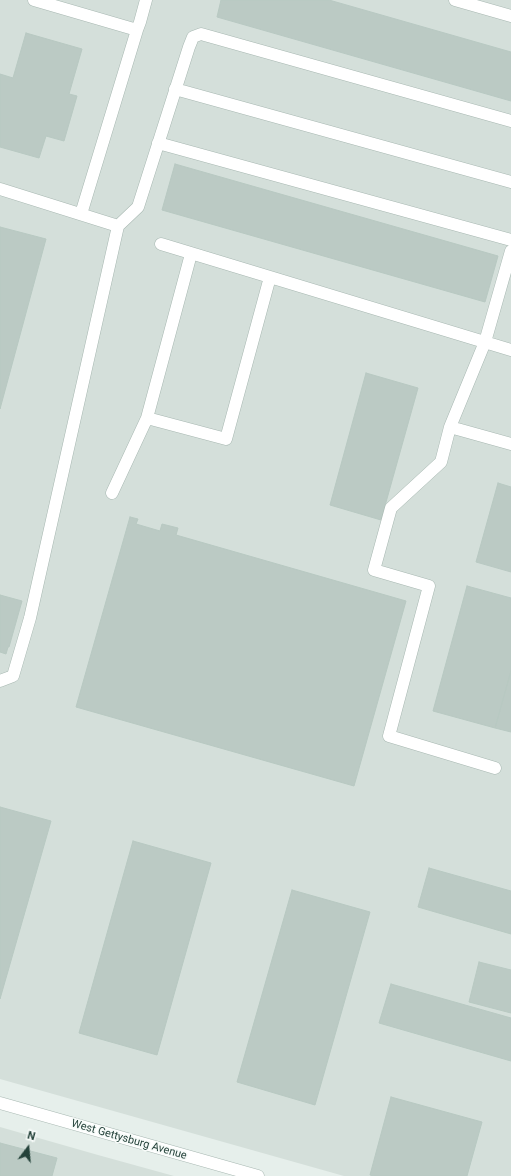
<!DOCTYPE html>
<style>
body{margin:0}
#map{position:relative;width:511px;height:1176px;overflow:hidden;background:#e6efeb;font-family:Roboto,sans-serif}
canvas{display:block}
.north{position:absolute;left:8px;top:1128px;width:40px;height:40px;-webkit-text-stroke:3px #f7fbf9;paint-order:stroke;rotate:16deg;font-size:11px;font-weight:700;line-height:16px;text-align:center;color:#24423a}
.north::after{content:'';display:block;margin:auto;width:14px;height:18px;background:#24423a;clip-path:polygon(50% 0,100% 100%,50% 72%,0 100%)}
</style>
<div id="map">
<canvas width="511" height="1176"></canvas>
<div class="north">N</div>
</div>
<script>
const c = document.querySelector('canvas').getContext('2d');
c.lineJoin = 'round';
function paint(path, color) {
  c.fillStyle = color;
  c.fill(path, 'evenodd');
}
function poly(rows) {
  const path = new Path2D();
  for (const r of rows) {
    path.moveTo(r[0], r[1]);
    for (let i = 2; i < r.length; i += 2) path.lineTo(r[i], r[i + 1]);
  }
  return path;
}
function trace(path, color, width, dash) {
  c.strokeStyle = color;
  c.lineWidth = width;
  c.lineCap = dash ? 'butt' : 'round';
  c.setLineDash(dash || []);
  c.stroke(path);
}
function write(font, color, halo, rows, align = 'center') {
  c.font = font + ' Roboto,sans-serif';
  c.lineWidth = 3;
  c.setLineDash([]);
  c.textBaseline = 'middle';
  c.strokeStyle = halo;
  c.fillStyle = color;
  for (const [text, x, y, turn = 0] of rows) {
    c.save();
    c.translate(x, y);
    c.rotate((+turn || 0) * Math.PI / 180);
    c.textAlign = isNaN(turn) ? turn : align;
    if (halo) c.strokeText(text, 0, 0);
    c.fillText(text, 0, 0);
    c.restore();
  }
}
paint(poly([
 [0,0,511,0,511,1176,344,1176,0,1079],
 [0,1127,98,1155,174,1176,0,1176]
]), '#d4dfda');
const building = poly([
 [221,0,329,0,511,52,511,101,217,17,221,0],
 [26,33,82,49,69,94,77,96,64,141,46,136,39,158,0,147,0,74,13,78,26,33],
 [175,164,498,256,485,302,162,210,175,164],
 [0,227,46,239,0,409,0,227],
 [366,373,418,388,381,520,330,505,366,373],
 [498,483,511,487,511,572,476,562,498,483],
 [130,517,138,519,136,524,160,531,162,524,178,528,176,535,406,601,354,786,76,707,130,517],
 [467,586,511,598,511,671,495,728,433,711,467,586],
 [0,595,22,601,9,647,8,647,6,654,0,652,0,595],
 [511,671,511,732,495,728,511,671],
 [0,807,51,821,0,999,0,807],
 [133,841,211,863,157,1055,79,1033,133,841],
 [429,868,511,891,511,934,418,907,429,868],
 [292,890,370,912,315,1105,237,1082,292,890],
 [479,962,511,970,511,1013,469,1002,479,962],
 [391,984,511,1018,511,1061,379,1023,391,984],
 [391,1097,482,1122,467,1176,374,1176,370,1175,391,1097],
 [0,1143,57,1158,52,1176,0,1176,0,1143]
]);
paint(building, '#bbcac4');
trace(building, '#b8c9c2', 1);
const minor = poly([
 [34,0,137,30,140,22,146,0],
 [455,0,511,16],
 [175,89,511,182],
 [158,143,511,240],
 [0,189,118,226,30,618,13,676,0,681],
 [81,214,137,30],
 [118,226,138,207,189,47,193,37,201,34,511,121],
 [161,244,511,350],
 [191,254,147,418,226,439,270,277],
 [450,427,511,444],
 [112,493,147,418],
 [495,768,389,736,429,586,374,570,391,508,441,462,450,427,485,342,511,251],
 [0,1103,258,1176]
]);
trace(minor, '#a8b8b2', 13);
trace(minor, '#fff', 12);
write('11px', '#24423a', '#f7fbf9', [
 ["West Gettysburg Avenue",129,1140,16]
]);
</script>
